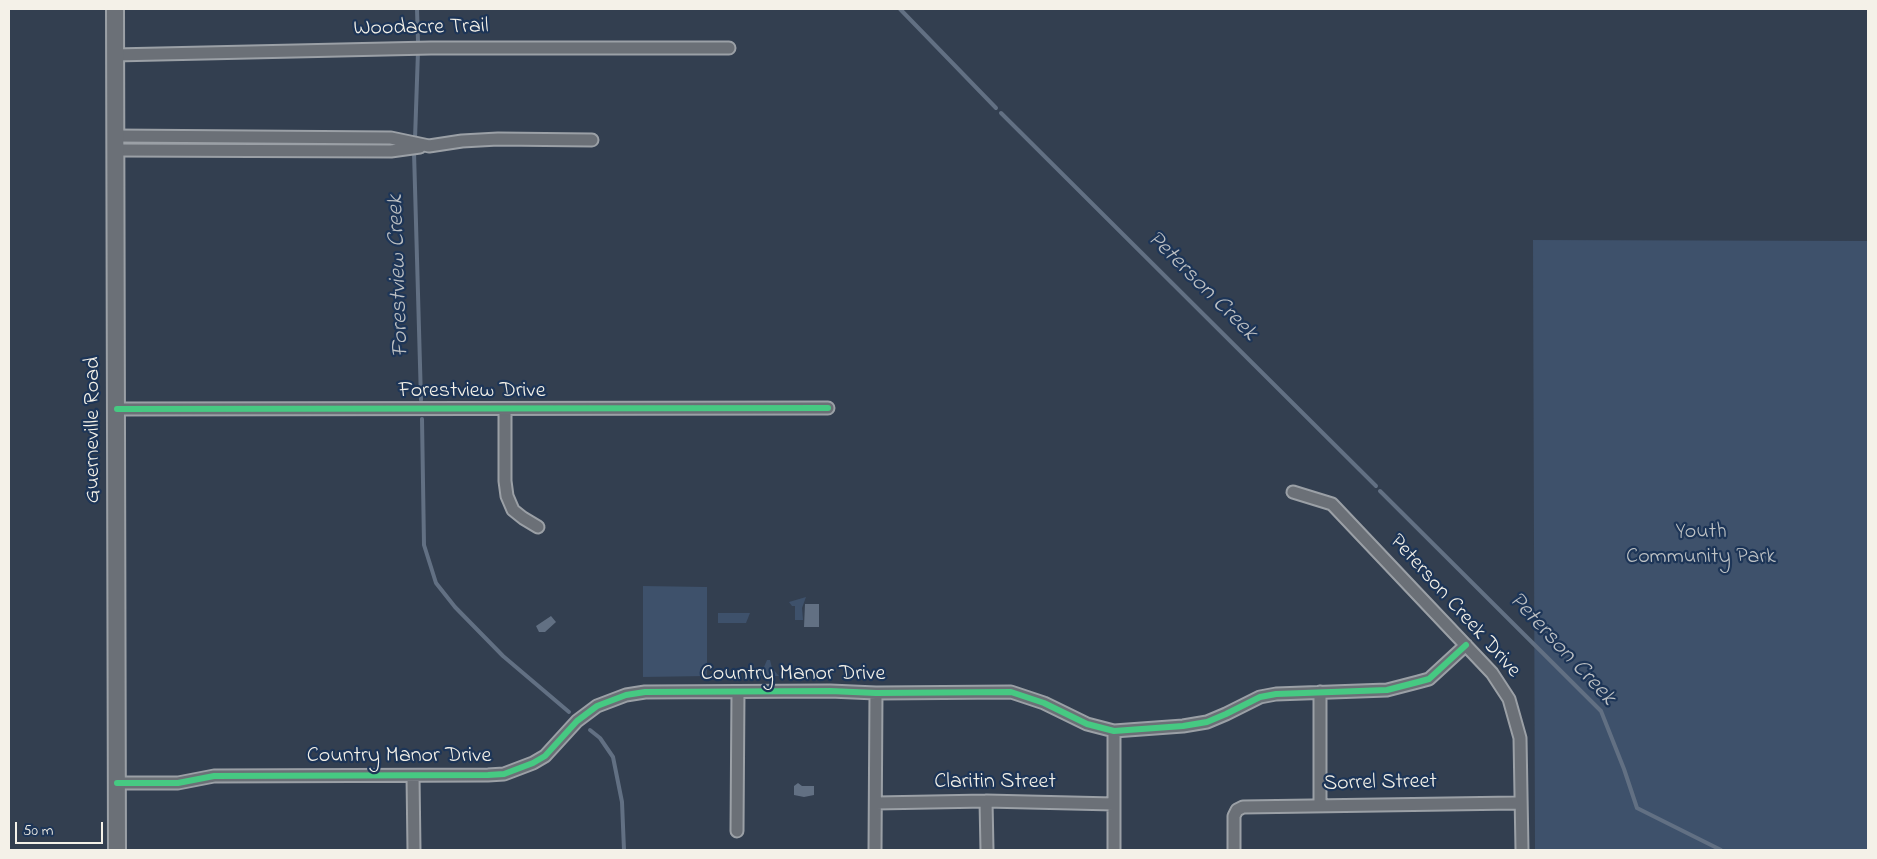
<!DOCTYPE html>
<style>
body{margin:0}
#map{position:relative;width:1877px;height:859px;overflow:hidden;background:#333f50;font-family:"Indie Flower",sans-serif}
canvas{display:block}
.frame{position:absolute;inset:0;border:10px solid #f4f1e8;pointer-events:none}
.scale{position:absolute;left:15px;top:822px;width:88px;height:22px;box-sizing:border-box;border:2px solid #f4f1e8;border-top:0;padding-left:6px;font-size:15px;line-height:18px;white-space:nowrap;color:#f4f1e8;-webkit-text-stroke:4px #1d3557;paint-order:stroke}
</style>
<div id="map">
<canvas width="1877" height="859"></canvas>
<div class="frame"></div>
<div class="scale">50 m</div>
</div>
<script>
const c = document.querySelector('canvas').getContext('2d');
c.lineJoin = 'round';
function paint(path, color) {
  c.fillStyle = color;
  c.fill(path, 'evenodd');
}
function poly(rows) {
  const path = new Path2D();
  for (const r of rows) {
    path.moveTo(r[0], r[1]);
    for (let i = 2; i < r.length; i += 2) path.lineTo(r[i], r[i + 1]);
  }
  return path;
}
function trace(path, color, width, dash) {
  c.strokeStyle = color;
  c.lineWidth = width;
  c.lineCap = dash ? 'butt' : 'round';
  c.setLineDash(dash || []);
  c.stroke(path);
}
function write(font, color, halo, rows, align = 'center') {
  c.font = font + ' "Indie Flower",sans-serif';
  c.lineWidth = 4.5;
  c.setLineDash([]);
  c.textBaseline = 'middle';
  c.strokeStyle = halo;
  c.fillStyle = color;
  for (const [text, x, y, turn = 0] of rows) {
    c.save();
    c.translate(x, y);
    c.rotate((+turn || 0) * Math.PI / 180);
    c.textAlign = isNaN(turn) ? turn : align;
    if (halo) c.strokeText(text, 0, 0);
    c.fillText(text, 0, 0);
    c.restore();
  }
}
paint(poly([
 [1533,240,1868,241,1868,850,1535,850],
 [643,586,707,587,707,676,643,677],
 [806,597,802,608,803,620,795,620,795,606,792,606,789,602],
 [718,613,750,613,746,623,718,623],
 [767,660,770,660,772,668,779,676,757,676,764,667]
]), '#3e516b');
paint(poly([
 [805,604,819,604,819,627,804,627],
 [551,616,556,622,545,632,539,632,536,626],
 [798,783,802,786,814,786,814,795,804,797,794,795,794,786]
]), '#627083');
trace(poly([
 [417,9,418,42],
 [900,9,996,108],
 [1001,113,1376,486],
 [415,139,418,51],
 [414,152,421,400],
 [422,419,424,545,436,583,455,607,503,656,569,712],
 [1380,491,1601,711,1624,769,1637,808,1721,850],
 [590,730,600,738,613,757,622,802,624,850]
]), '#627083', 4);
const street = poly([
 [114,55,431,48,729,48],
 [115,136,391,138,429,146,462,141,498,139,592,140],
 [115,150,391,151,420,147],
 [117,409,828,408],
 [505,410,505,481,507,496,513,510,523,518,538,527],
 [1293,492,1332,504,1492,673,1509,699,1520,738,1522,850],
 [1320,692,1320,805],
 [1114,731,1114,850],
 [413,776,414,850],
 [117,783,178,783,214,776,488,775,504,774,533,763,545,756,577,721,597,706,626,695,645,692,830,691,876,693,1011,692,1044,703,1087,724,1114,731,1183,726,1207,722,1226,714,1260,697,1276,694,1387,690,1418,682,1429,679,1466,645],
 [986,801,987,850],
 [876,803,986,801,1114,804],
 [737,831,738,692],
 [875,850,876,693],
 [1234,850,1234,816,1237,810,1243,807,1515,803,1520,804]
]);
const secondary = poly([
 [115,9,117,850]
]);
trace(street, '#9ba0a6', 15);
trace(secondary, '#9ba0a6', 20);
trace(street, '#6b7077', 11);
trace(secondary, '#6b7077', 16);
trace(poly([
 [117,409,828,408],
 [117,783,178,783,214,776,488,775,504,774,533,763,545,756,577,721,597,706,626,695,645,692,830,691,876,693,1011,692,1044,703,1087,724,1114,731,1183,726,1207,722,1226,714,1260,697,1276,694,1387,690,1418,682,1429,679,1466,645]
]), '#46c982', 6);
write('22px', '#f4f1e8', '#1d3557', [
 ["Woodacre Trail",421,29,-1],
 ["Forestview Drive",472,392],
 ["Guerneville Road",94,430,-90],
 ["Peterson Creek Drive",1454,607,48],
 ["Country Manor Drive",793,675],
 ["Country Manor Drive",399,757],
 ["Claritin Street",995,783],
 ["Sorrel Street",1380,784,-1]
]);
write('22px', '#bec2c4', '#1d3557', [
 ["Youth",1701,533],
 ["Community Park",1701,558]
]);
write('italic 24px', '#bcbfc2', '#1d3557', [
 ["Forestview Creek",400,276,-92],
 ["Peterson Creek",1201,287,45],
 ["Peterson Creek",1561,650,47]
]);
</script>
